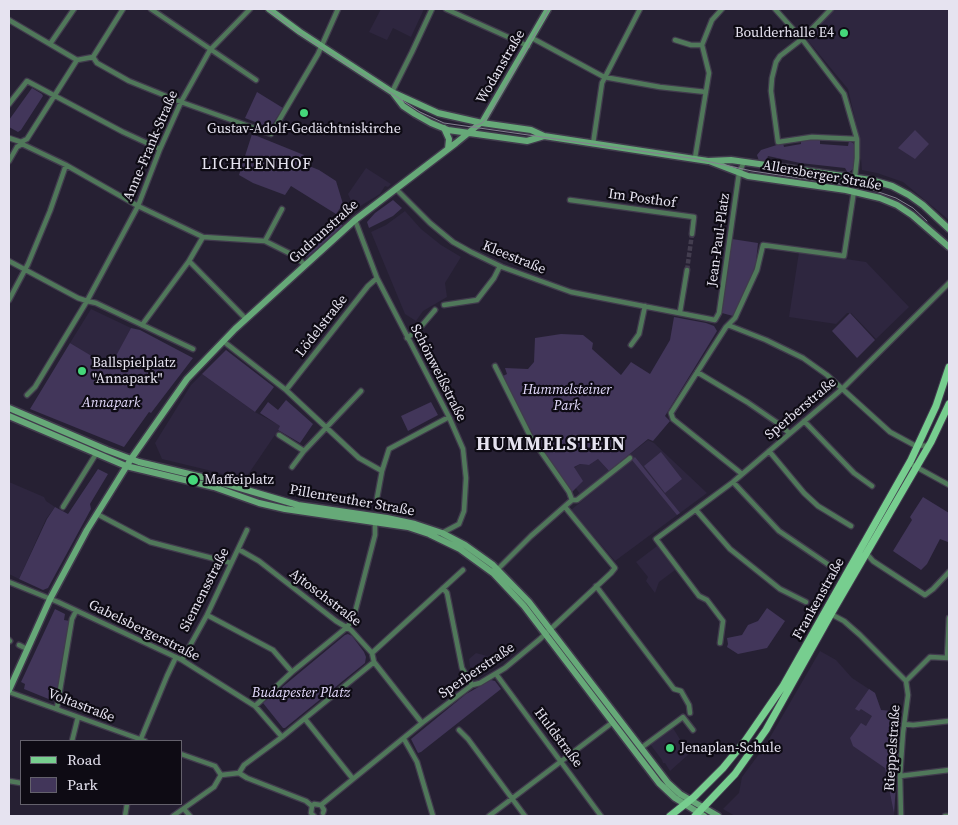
<!DOCTYPE html>
<meta charset="utf-8">
<style>
body{margin:0}
#map{position:relative;width:958px;height:825px;overflow:hidden;background:#262033;font-family:"Source Serif 4",serif}
canvas{display:block}
.frame{position:absolute;inset:0;border:10px solid #e6e3f0;pointer-events:none}
.legend{position:absolute;left:20px;top:740px;width:162px;height:65px;box-sizing:border-box;background:#0e0b14;border:1px solid #64616c;margin:0;padding:6px 9px;list-style:none;font-size:15px;color:#e6e3f0}
.legend li{display:flex;align-items:center;gap:10px;height:25px}
.legend b{width:25px;border:1px solid #64616c}
</style>
<div id="map">
<canvas width="958" height="825"></canvas>
<div class="frame"></div>
<ul class="legend">
<li><b style="height:6px;background:#77ce8f"></b>Road</li>
<li><b style="height:14px;background:#42365a"></b>Park</li>
</ul>
</div>
<script>
const c = document.querySelector('canvas').getContext('2d');
c.lineJoin = 'round';
function paint(path, color) {
  c.fillStyle = color;
  c.fill(path, 'evenodd');
}
function poly(rows) {
  const path = new Path2D();
  for (const r of rows) {
    path.moveTo(r[0], r[1]);
    for (let i = 2; i < r.length; i += 2) path.lineTo(r[i], r[i + 1]);
  }
  return path;
}
function trace(path, color, width, dash) {
  c.strokeStyle = color;
  c.lineWidth = width;
  c.lineCap = dash ? 'butt' : 'round';
  c.setLineDash(dash || []);
  c.stroke(path);
}
function write(font, color, halo, rows, align = 'center') {
  c.font = font + ' "Source Serif 4",serif';
  c.lineWidth = 4.5;
  c.setLineDash([]);
  c.textBaseline = 'middle';
  c.strokeStyle = halo;
  c.fillStyle = color;
  for (const [text, x, y, turn = 0] of rows) {
    c.save();
    c.translate(x, y);
    c.rotate((+turn || 0) * Math.PI / 180);
    c.textAlign = isNaN(turn) ? turn : align;
    if (halo) c.strokeText(text, 0, 0);
    c.fillText(text, 0, 0);
    c.restore();
  }
}
paint(poly([
 [381,9,424,9,411,37,393,28,387,40,369,32],
 [833,9,949,9,949,220,903,182,877,173,862,170,859,136,848,89,805,37],
 [366,168,391,184,388,187,385,186,380,194,357,208,352,203,348,194],
 [405,211,421,229,441,245,461,257,445,283,447,297,423,311,416,321,405,314,371,232,386,225],
 [799,252,866,262,909,307,876,339,851,313,847,313,836,324,789,317],
 [91,309,131,328,110,368,70,343],
 [202,374,255,412,281,426,243,482,216,472,162,459,155,443,191,385],
 [648,440,654,443,707,493,615,561,571,510,631,460,630,454],
 [598,459,609,471,580,494,575,487,574,468,580,464,589,465],
 [9,482,44,497,46,501,55,507,46,519,19,579,9,574],
 [657,546,675,570,659,582,655,593,646,581,648,577,636,562],
 [820,651,836,660,852,678,875,693,881,710,901,712,894,816,735,816,723,809,739,793,742,777,765,746],
 [476,653,487,656,492,665,485,670,470,667,469,659],
 [673,728,689,754,670,771,665,763,663,763,662,760,650,744]
]), '#2e263f');
paint(poly([
 [32,88,42,94,43,96,21,130,18,132,9,127,9,120],
 [257,92,283,108,270,128,245,118],
 [915,130,929,144,915,159,898,148],
 [252,134,304,155,302,158,306,160,304,164,319,170,336,181,343,204,336,214,291,186,285,195,253,183,239,175],
 [809,139,820,139,820,144,848,146,849,141,853,143,856,148,853,169,848,173,845,168,800,163,768,156,766,162,759,161,757,155,761,150,783,143,784,147,801,144,801,141],
 [393,200,402,208,393,216,369,228,367,222,375,213],
 [335,220,337,220,343,226,310,255,305,258],
 [732,239,758,243,756,262,753,273,733,316,722,313],
 [850,313,875,340,857,358,832,331],
 [674,317,706,323,714,326,717,331,665,416,670,421,653,441,648,439,609,471,598,459,589,465,580,464,574,467,583,481,572,492,539,446,526,422,503,376,507,374,505,368,528,369,534,362,535,338,561,334,583,335,593,343,592,349,621,375,631,362,650,374,670,340],
 [131,328,140,330,193,358,151,413,149,412,124,447,30,409,70,343,110,367],
 [226,350,274,387,255,412,202,374],
 [286,400,313,424,300,443,278,430,280,426,260,413,268,402,278,410],
 [431,402,438,415,408,431,401,416],
 [661,452,682,479,665,493,644,466],
 [635,457,680,513,677,515,632,460],
 [98,469,108,474,90,504,91,509,48,588,43,590,19,579,47,519,55,507,68,514],
 [923,497,949,513,949,539,948,542,940,539,927,564,921,570,893,551,912,520,910,517],
 [767,608,785,621,767,648,738,654,727,647,728,644,727,638,742,635,748,625,758,621],
 [55,609,65,614,64,620,70,621,57,696,51,700,24,689,25,684,21,682],
 [348,634,352,636,364,652,366,657,365,663,285,728,283,728,263,703,345,635],
 [491,680,495,681,501,689,421,752,418,753,411,739,466,694],
 [869,689,875,693,881,710,901,712,894,813,885,768,853,746,850,738,861,723,866,726,872,716,861,709,859,711,855,709]
]), '#42365a');
trace(poly([
 [687,270,692,234]
]), '#433d4f', 4.5, [4.5, 2]);
const street = poly([
 [151,9,256,80],
 [446,9,528,46],
 [775,9,802,39,844,94,857,139,857,158,855,177],
 [831,9,802,39,780,56,776,62,772,78,771,91,778,142,812,137,857,139],
 [9,20,77,60,93,57],
 [532,38,604,77,660,87,706,92],
 [675,40,691,45,702,45],
 [50,44,74,9],
 [93,57,97,63,129,81,181,102,271,134,318,54,338,9],
 [93,57,123,9],
 [392,92,412,52,432,9],
 [9,104,27,81,123,132,160,149],
 [9,138,21,142],
 [21,142,27,139,77,60],
 [22,144,66,165,138,206,203,237,265,241,295,256,305,265],
 [593,144,602,83,640,9],
 [695,158,709,73,702,45,712,20,722,9],
 [9,161,17,147,22,144],
 [396,189,430,223,453,242,471,252,502,267,571,292,715,320,719,313,739,173,744,162],
 [570,200,694,217,692,234],
 [355,220,377,278,449,417,463,449,466,478,464,511,459,524,442,533],
 [265,241,282,209],
 [9,261,78,298,87,301,138,206,160,149,181,102,210,50,250,9],
 [189,261,246,319],
 [9,300,28,264,50,211,66,165],
 [444,305,477,300,494,278,500,266],
 [680,312,687,270],
 [142,325,189,261,203,237],
 [728,325,766,340,803,358,827,375,890,432,914,445,929,446],
 [407,338,418,330,435,310],
 [223,341,286,390,359,458,382,471],
 [631,345,639,334,645,306],
 [495,366,530,436,569,492,572,500],
 [697,372,747,402,779,424,789,433],
 [286,390,368,286,377,278],
 [27,395,35,387,87,301,96,303,193,349],
 [804,421,854,473,872,486],
 [279,435,304,451],
 [769,451,804,493,818,506,851,526],
 [909,463,949,485],
 [292,467,304,451,361,391],
 [742,474,673,419,671,413,726,327,735,318,757,270,763,245,844,256,854,191],
 [733,482,779,531,829,565],
 [377,498,382,471,389,449,449,417],
 [63,507,96,454],
 [696,510,730,549,780,589,806,602],
 [97,514,150,542,231,563],
 [238,549,259,561,336,621,351,630,372,653,374,662,422,723],
 [866,553,873,561,925,595,933,589,949,572],
 [498,569,531,536,572,500,577,500,630,458],
 [9,582,58,602,182,660,255,706,282,737],
 [596,586,674,689,681,691,689,705,690,713],
 [443,588,447,593,462,668,472,685],
 [829,613,844,621,860,635,906,681],
 [207,615,273,650,292,672],
 [9,640,10,641],
 [720,643,723,621,707,600,699,596,656,539,733,482,842,389,949,283],
 [19,645,27,649],
 [372,653,463,570],
 [947,658,949,618],
 [182,660,207,615,247,530],
 [496,674,601,816],
 [906,681,930,657,949,658],
 [9,692,145,741],
 [255,706,292,672,346,628,353,620,375,535,375,522],
 [57,708,72,619,76,611],
 [305,719,353,779],
 [904,724,913,725,949,721],
 [459,730,468,739,525,816],
 [404,739,417,762,433,816],
 [72,741,78,717],
 [140,741,167,676,176,657],
 [641,748,683,717,693,730],
 [181,754,215,766,221,775,239,773,247,778,306,801,312,806],
 [239,773,244,765,282,737,374,662],
 [900,776,949,770],
 [9,781,21,783],
 [321,805,422,723,472,685,480,683,505,668,540,639,611,573,615,568,565,507],
 [312,806,314,804,321,805,324,810,323,813],
 [312,806,311,813,314,816],
 [184,809,190,816],
 [125,816,127,804],
 [173,816,214,787,221,775],
 [489,816,613,722],
 [901,816,900,776,903,733,908,695,906,681],
 [945,816,949,816]
]);
const secondary = poly([
 [269,9,300,32,392,92,438,113,482,123,531,130,544,136,708,161,731,160,871,180,892,186,909,195,923,205,949,229],
 [393,93,403,106,415,114,431,123,448,130,527,141,544,136],
 [444,128,449,139,448,149],
 [709,161,748,176,846,190,880,198,897,205,912,215,949,247],
 [9,408,107,450,139,462,206,478,298,505,387,518,415,524,442,533,465,545,493,565,529,602,668,783,680,794,718,816],
 [9,416,126,466,214,487,259,503,285,509,408,527,429,534,460,549,493,573,524,606,659,783,675,798,704,816],
 [9,690,50,599,87,530,131,459,187,379,235,329,355,220,456,143,483,121,548,9]
]);
const primary = poly([
 [670,816,694,797,723,768,745,741,783,686,911,460,936,406,949,367],
 [695,816,735,774,766,730,831,614,931,442,949,404]
]);
trace(street, '#413b4d', 7);
trace(secondary, '#413b4d', 9);
trace(primary, '#413b4d', 9);
trace(street, '#50785a', 4.5);
trace(secondary, '#66a978', 6);
trace(primary, '#77ce8f', 7);
trace(poly([
 [267,9,299,33,420,112,444,123,697,159,752,171,867,188,896,198,913,208,927,221],
 [472,127,482,123,489,115,549,9]
]), '#848090', 1);
for (const [x, y, r, color] of [
 [844,33,5,"#45d77a"],
 [304,113,5,"#45d77a"],
 [82,371,5,"#45d77a"],
 [193,480,6,"#45d77a"],
 [670,748,5,"#45d77a"]
]) {
  const dot = new Path2D();
  dot.arc(x, y, r, 0, 2 * Math.PI);
  c.fillStyle = color;
  c.fill(dot);
  trace(dot, '#0e0b14', 2);
}
write('14px', '#e6e3f0', '#0e0b14', [
 ["Boulderhalle E4",834,33,"right"],
 ["Gustav-Adolf-Gedächtniskirche",304,129,"center"],
 ["Ballspielplatz",92,363],
 ["\"Annapark\"",92,379],
 ["Maffeiplatz",204,480],
 ["Jenaplan-Schule",680,748]
], 'left');
write('14px', '#e6e3f0', '#0e0b14', [
 ["Wodanstraße",501,67,-60],
 ["Anne-Frank-Straße",151,146,-67],
 ["Allersberger Straße",822,176,10],
 ["Im Posthof",642,199,8],
 ["Gudrunstraße",324,232,-42],
 ["Jean-Paul-Platz",719,240,-82],
 ["Kleestraße",514,258,22],
 ["Lödelstraße",322,326,-52],
 ["Schönweißstraße",438,373,63],
 ["Sperberstraße",801,409,-40],
 ["Pillenreuther Straße",352,501,10],
 ["Siemensstraße",205,590,-63],
 ["Ajtoschstraße",325,598,37],
 ["Frankenstraße",819,599,-61],
 ["Gabelsbergerstraße",144,631,26],
 ["Sperberstraße",477,671,-34],
 ["Voltastraße",81,706,21],
 ["Huldstraße",558,738,53],
 ["Rieppelstraße",893,748,-86]
]);
write('italic 14px', '#e4dbfd', '#0e0b14', [
 ["Hummelsteiner",567,390],
 ["Park",567,406],
 ["Annapark",111,403],
 ["Budapester Platz",301,693]
]);
c.letterSpacing = '1px';
write('16px', '#e6e3f0', '#0e0b14', [
 ["LICHTENHOF",257,165]
]);
c.letterSpacing = '0px';
c.letterSpacing = '1px';
write('bold 19px', '#e6e3f0', '#0e0b14', [
 ["HUMMELSTEIN",551,445]
]);
c.letterSpacing = '0px';
</script>
